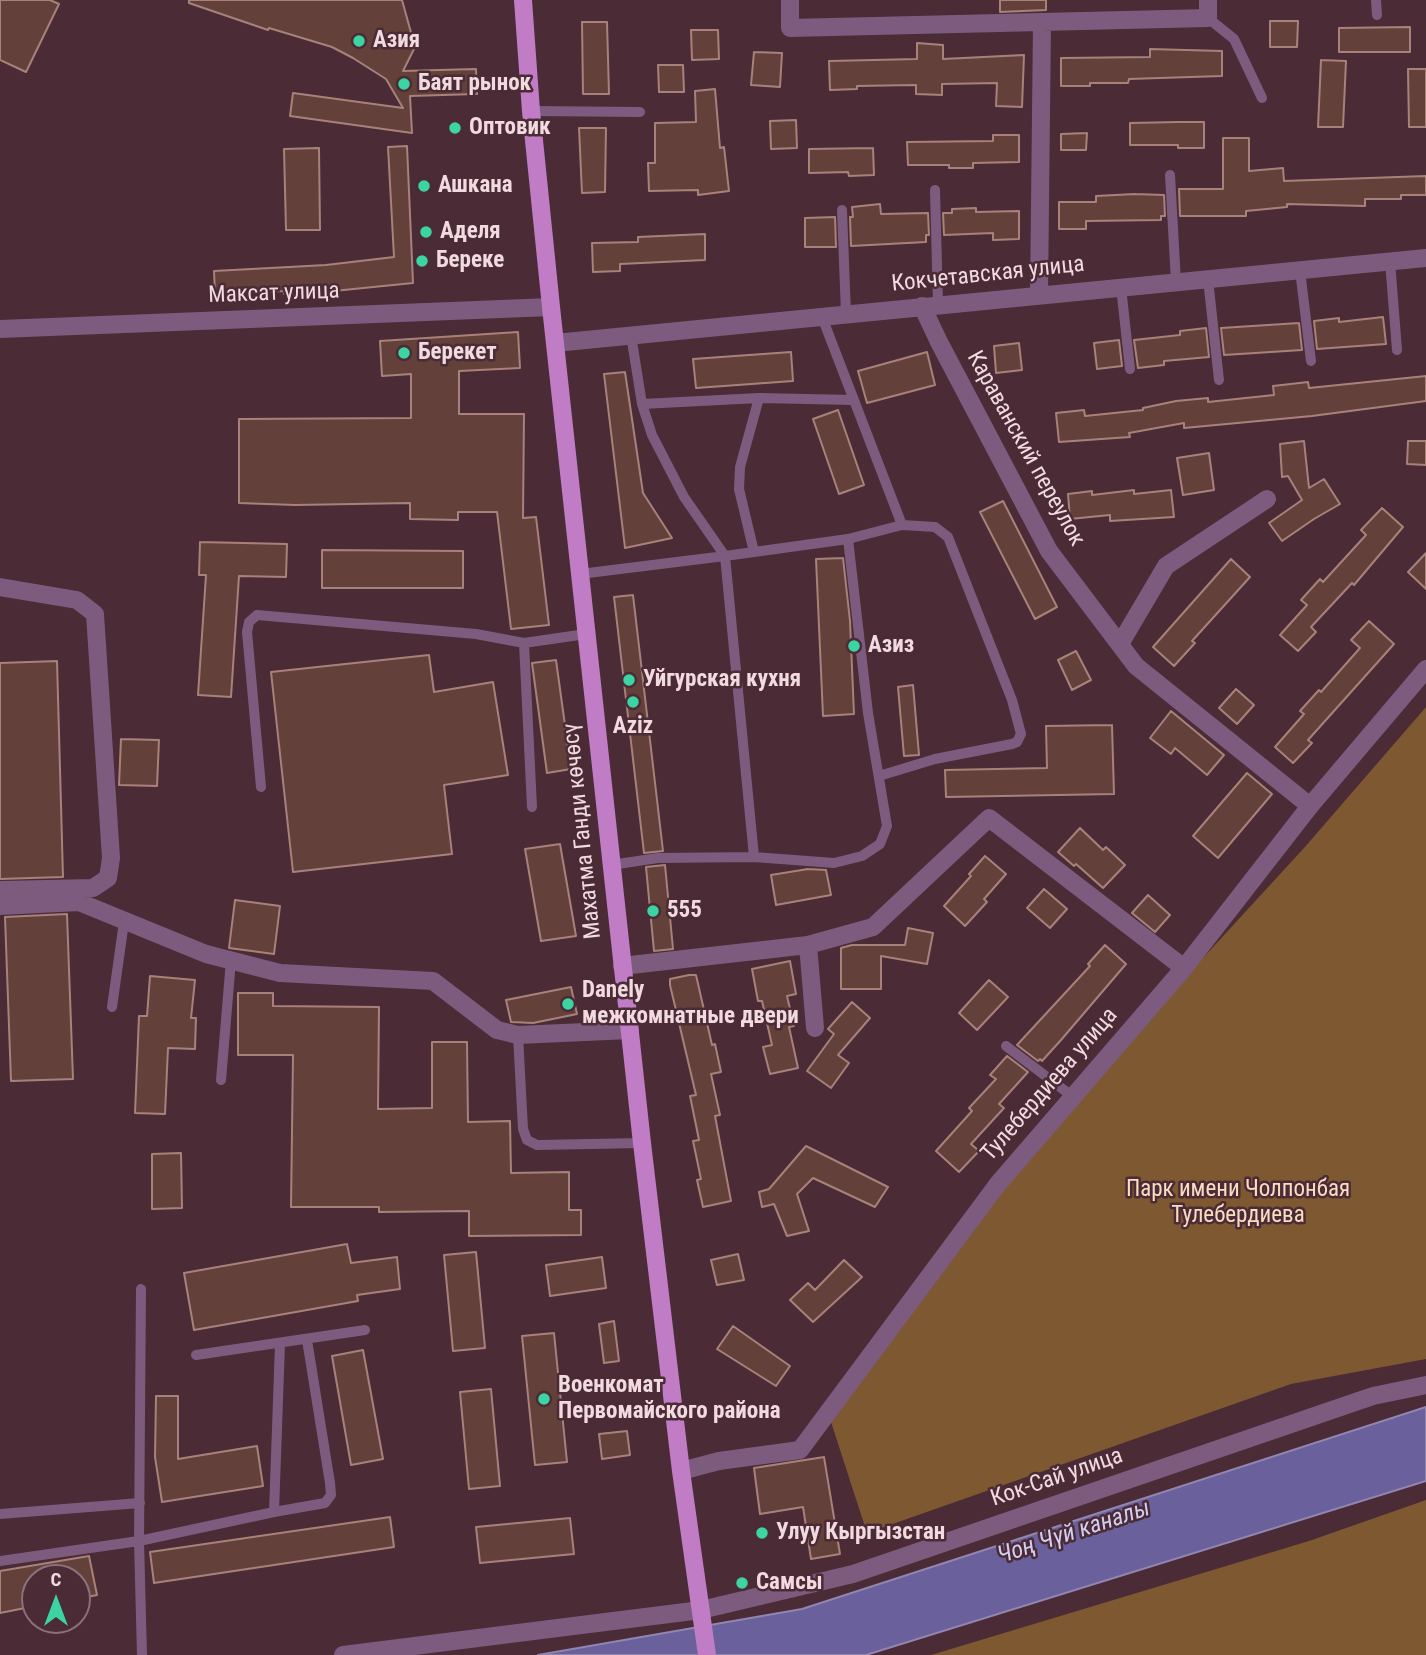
<!DOCTYPE html>
<meta charset="utf-8">
<style>
body{margin:0}
#map{position:relative;width:1426px;height:1655px;overflow:hidden;background:#4a2b36;font-family:"Roboto Condensed",sans-serif}
canvas{display:block}
.north{position:absolute;left:21px;top:1564px;width:70px;height:70px;box-sizing:border-box;background:#4a2b36;border:2px solid #8d717a;border-radius:50%;rotate:0deg;font-size:19px;font-weight:700;line-height:28px;text-align:center;color:#f1dbe1}
.north::after{content:'';display:block;margin:auto;width:24px;height:32px;background:#3dd4a3;clip-path:polygon(50% 0,100% 100%,50% 72%,0 100%)}
</style>
<div id="map">
<canvas width="1426" height="1655"></canvas>
<div class="north">С</div>
</div>
<script>
const c = document.querySelector('canvas').getContext('2d');
c.lineJoin = 'round';
function paint(path, color) {
  c.fillStyle = color;
  c.fill(path, 'evenodd');
}
function poly(rows) {
  const path = new Path2D();
  for (const r of rows) {
    path.moveTo(r[0], r[1]);
    for (let i = 2; i < r.length; i += 2) path.lineTo(r[i], r[i + 1]);
  }
  return path;
}
function trace(path, color, width, dash) {
  c.strokeStyle = color;
  c.lineWidth = width;
  c.lineCap = dash ? 'butt' : 'round';
  c.setLineDash(dash || []);
  c.stroke(path);
}
function write(font, color, halo, rows, align = 'center') {
  c.font = font + ' "Roboto Condensed",sans-serif';
  c.lineWidth = 5;
  c.setLineDash([]);
  c.textBaseline = 'middle';
  c.strokeStyle = halo;
  c.fillStyle = color;
  for (const [text, x, y, turn = 0] of rows) {
    c.save();
    c.translate(x, y);
    c.rotate((+turn || 0) * Math.PI / 180);
    c.textAlign = isNaN(turn) ? turn : align;
    if (halo) c.strokeText(text, 0, 0);
    c.fillText(text, 0, 0);
    c.restore();
  }
}
paint(poly([
 [1426,707,1426,1359,1291,1384,867,1533,830,1419,984,1211,1180,983,1304,848],
 [1426,1500,1426,1655,931,1655,1309,1541]
]), '#7d5831');
const water = poly([
 [1426,1407,1426,1481,866,1655,538,1655,802,1609,1426,1407]
]);
paint(water, '#6a609b');
trace(water, '#9285b0', 2);
const building = poly([
 [0,0,50,0,59,4,26,72,0,60,0,0],
 [189,0,402,0,415,47,403,71,476,69,477,94,410,96,412,133,290,116,293,93,403,108,386,79,353,58,332,47,269,28,268,30,189,3,189,0],
 [1000,0,1046,0,1046,10,1000,12,1000,0],
 [1270,21,1298,21,1297,47,1270,47,1270,21],
 [582,22,607,22,609,94,583,94,582,22],
 [1410,27,1410,52,1339,52,1339,28,1410,27],
 [691,30,718,30,719,59,692,60,691,30],
 [917,43,943,45,943,59,1024,55,1022,107,996,106,997,83,942,84,942,95,916,94,916,85,857,86,857,89,830,90,829,61,917,59,917,43],
 [1150,49,1222,51,1222,76,1129,79,1128,83,1090,83,1090,86,1061,86,1061,58,1150,57,1150,49],
 [754,52,782,53,780,87,751,85,754,52],
 [1321,60,1346,61,1343,127,1318,127,1321,60],
 [658,65,683,65,684,92,659,92,658,65],
 [1408,69,1426,69,1426,127,1409,127,1408,69],
 [715,89,720,148,724,147,729,191,698,195,698,190,649,191,648,163,655,163,655,123,696,122,695,91,715,89],
 [796,120,797,148,771,149,770,121,796,120],
 [1178,122,1204,122,1204,148,1178,148,1178,145,1130,145,1130,123,1178,122],
 [579,128,606,128,605,192,582,193,579,128],
 [1087,133,1086,150,1061,150,1061,134,1087,133],
 [993,135,1019,135,1019,162,973,163,973,168,949,168,949,165,908,165,907,142,993,141,993,135],
 [1223,138,1249,138,1249,171,1283,168,1284,181,1426,176,1426,195,1401,195,1401,199,1365,199,1365,206,1287,204,1287,207,1246,211,1246,216,1180,216,1179,189,1223,189,1223,138],
 [407,146,413,283,314,293,284,294,284,291,215,294,214,271,326,265,394,257,388,147,407,146],
 [319,148,320,230,286,230,284,149,319,148],
 [873,148,874,175,849,176,848,172,809,173,809,149,873,148],
 [1135,194,1164,195,1165,216,1161,216,1161,220,1086,221,1086,229,1059,229,1059,202,1096,202,1096,196,1135,194],
 [880,204,881,214,928,213,929,235,926,235,926,242,851,246,850,217,853,217,852,207,880,204],
 [976,208,976,212,1019,211,1019,239,993,240,993,233,944,235,943,213,952,213,952,209,976,208],
 [835,217,836,247,805,247,805,218,835,217],
 [705,234,705,260,620,264,620,271,593,272,592,243,638,242,638,237,705,234],
 [1383,317,1386,344,1317,349,1314,321,1339,318,1339,322,1383,317],
 [1299,323,1302,350,1224,355,1221,328,1299,323],
 [1206,328,1209,357,1164,361,1164,365,1138,368,1134,340,1180,335,1180,331,1206,328],
 [518,332,520,368,459,371,459,414,524,414,523,518,536,517,549,625,511,629,497,512,458,512,458,520,410,519,410,503,295,505,239,503,239,419,411,418,411,374,382,376,380,341,518,332],
 [1119,340,1122,366,1097,369,1094,343,1119,340],
 [1019,343,1022,370,996,373,994,346,1019,343],
 [791,352,793,381,696,388,693,359,791,352],
 [927,352,935,385,867,403,858,371,927,352],
 [625,372,643,493,672,538,625,548,604,374,625,372],
 [1426,376,1426,401,1312,416,1184,428,1184,423,1129,433,1130,437,1059,442,1056,413,1084,410,1085,416,1143,410,1143,408,1176,401,1208,398,1208,402,1274,395,1273,386,1308,382,1309,388,1426,376],
 [838,410,864,485,839,494,813,419,838,410],
 [1304,441,1309,488,1324,479,1340,504,1314,519,1282,541,1269,523,1302,500,1288,476,1282,477,1280,444,1304,441],
 [1408,441,1426,441,1426,465,1407,464,1408,441],
 [1209,453,1214,490,1183,495,1177,458,1209,453],
 [1134,490,1134,494,1171,490,1174,517,1110,521,1110,515,1070,519,1068,494,1092,491,1092,495,1134,490],
 [1003,501,1057,607,1035,619,980,512,1003,501],
 [1382,508,1403,527,1354,585,1352,583,1311,627,1316,632,1298,651,1280,635,1307,605,1301,600,1320,579,1323,582,1366,535,1361,530,1382,508],
 [200,542,287,544,286,577,239,576,231,697,198,695,206,575,199,575,200,542],
 [322,550,463,551,463,588,322,588,322,550],
 [1426,553,1426,589,1408,572,1426,553],
 [843,558,850,621,854,714,823,716,816,559,843,558],
 [1231,559,1250,577,1192,641,1195,643,1174,666,1153,647,1231,559],
 [633,595,663,851,644,853,614,597,633,595],
 [1369,621,1394,644,1308,740,1312,743,1293,763,1275,747,1304,714,1300,711,1319,690,1321,692,1360,648,1351,640,1369,621],
 [1076,651,1091,680,1072,690,1058,660,1076,651],
 [429,655,434,692,493,682,508,775,444,785,452,854,293,872,271,672,429,655],
 [556,660,571,769,547,773,532,663,556,660],
 [57,661,63,877,0,879,0,663,57,661],
 [913,685,919,755,904,756,898,687,913,685],
 [1236,689,1254,705,1237,724,1219,708,1236,689],
 [1171,711,1224,755,1207,775,1175,748,1171,754,1150,738,1171,711],
 [1112,725,1114,794,946,797,945,770,1047,768,1046,726,1112,725],
 [121,739,159,740,157,786,119,785,121,739],
 [1247,773,1272,794,1218,858,1193,836,1247,773],
 [1080,828,1103,850,1106,847,1125,865,1103,888,1076,864,1074,866,1058,852,1080,828],
 [560,844,576,936,541,941,525,849,560,844],
 [985,856,1006,874,984,899,987,902,965,926,944,906,971,876,969,874,985,856],
 [665,865,673,949,654,951,646,867,665,865],
 [808,869,826,870,831,895,776,905,771,875,808,869],
 [1044,889,1067,909,1050,928,1027,908,1044,889],
 [1148,895,1170,915,1155,932,1132,913,1148,895],
 [235,900,280,906,274,954,229,948,235,900],
 [67,914,73,1079,11,1081,5,917,67,914],
 [908,928,933,933,927,964,881,956,881,989,841,989,841,948,852,945,905,945,908,928],
 [1105,945,1126,964,1061,1040,1042,1061,1040,1059,1038,1061,1017,1045,1090,966,1088,964,1105,945],
 [790,961,796,994,787,996,794,1026,789,1027,798,1068,770,1074,763,1047,772,1045,762,1001,758,1001,752,969,790,961],
 [689,975,696,975,712,1045,715,1044,721,1072,711,1074,720,1115,715,1116,731,1201,703,1207,697,1180,701,1179,693,1141,699,1140,690,1096,696,1095,670,985,670,979,689,975],
 [150,976,195,980,191,1018,196,1018,195,1049,168,1048,165,1114,135,1113,139,1016,147,1016,150,976],
 [989,980,1008,997,977,1030,959,1013,989,980],
 [571,987,577,1014,533,1023,511,1022,506,1000,571,987],
 [238,993,273,993,273,1006,379,1007,378,1109,432,1108,432,1042,467,1042,468,1122,510,1121,511,1173,569,1172,569,1210,581,1210,581,1235,469,1236,469,1211,379,1212,379,1207,291,1207,293,1055,238,1055,238,993],
 [852,1002,870,1018,838,1055,849,1063,831,1088,807,1071,834,1034,828,1029,852,1002],
 [1007,1056,1028,1072,999,1104,1004,1108,971,1144,979,1151,959,1172,936,1151,972,1111,969,1108,996,1079,990,1075,1007,1056],
 [806,1146,888,1187,875,1207,813,1178,797,1194,809,1231,787,1236,774,1204,762,1207,759,1192,769,1189,806,1146],
 [181,1153,182,1208,152,1209,152,1154,181,1153],
 [347,1244,351,1263,397,1257,400,1289,357,1295,358,1301,194,1330,184,1273,347,1244],
 [476,1252,485,1348,453,1351,444,1255,476,1252],
 [738,1254,744,1280,717,1285,711,1260,738,1254],
 [602,1257,606,1288,550,1296,546,1265,602,1257],
 [844,1260,862,1277,813,1322,790,1300,808,1283,815,1290,844,1260],
 [614,1321,619,1361,604,1363,599,1324,614,1321],
 [733,1326,790,1366,776,1386,717,1349,733,1326],
 [554,1333,567,1462,535,1465,522,1336,554,1333],
 [363,1350,383,1459,351,1465,332,1356,363,1350],
 [491,1389,500,1486,469,1489,460,1392,491,1389],
 [156,1396,178,1396,178,1459,257,1446,263,1486,162,1502,155,1457,156,1396],
 [627,1431,630,1455,602,1459,599,1434,627,1431],
 [824,1457,840,1554,811,1559,803,1507,760,1514,754,1468,824,1457],
 [390,1517,394,1547,154,1583,150,1552,390,1517],
 [570,1518,574,1554,480,1563,476,1527,570,1518],
 [89,1556,97,1595,77,1599,77,1578,35,1578,35,1606,0,1613,0,1571,89,1556]
]);
paint(building, '#63413a');
trace(building, '#a8827a', 2);
trace(poly([
 [1376,0,1377,15],
 [1208,18,1234,39,1262,98],
 [531,111,640,112],
 [1170,175,1176,282],
 [935,190,938,305],
 [842,210,846,314],
 [1390,261,1397,350],
 [1300,270,1311,361],
 [1208,279,1219,380],
 [1121,287,1130,369],
 [822,317,902,525,848,539],
 [631,335,642,404,652,435,684,497,725,556,848,539,868,713,887,826,880,844,862,856,834,863,754,857],
 [642,404,759,398,854,400],
 [754,552,739,489,740,467,759,398],
 [580,574,725,556,754,857,658,858,611,865],
 [524,643,532,807],
 [879,776,935,759,1012,744,1017,742,1021,734,1012,700,948,537,935,527,902,525],
 [261,787,247,632,249,622,257,615,476,634,524,643,586,634],
 [112,1007,124,922],
 [518,1035,523,1129,527,1140,537,1145,642,1143],
 [1006,1046,1072,1096],
 [221,1080,231,960],
 [141,1289,139,1541,142,1655],
 [196,1355,365,1330],
 [274,1512,280,1344],
 [0,1514,140,1503],
 [0,1561,139,1541,274,1512,325,1503,331,1495,330,1483,307,1340]
]), '#7c5b7e', 10);
trace(poly([
 [790,0,790,28,1208,18,1208,0],
 [1039,295,1042,22],
 [922,306,939,342,1049,551,1136,666,1310,806],
 [0,329,551,307],
 [555,343,1426,258],
 [0,587,77,600,95,614,111,858,108,878,93,888,0,890],
 [1120,644,1166,566,1267,499],
 [0,906,79,902,206,954,280,973,433,981,497,1030,518,1035,630,1030],
 [808,945,873,927,989,818,1184,968],
 [622,966,808,945,815,1028],
 [681,1471,719,1461,800,1450,997,1185,1184,968,1310,806,1426,669],
 [701,1610,853,1574,1373,1396,1426,1385]
]), '#7c5b7e', 18);
trace(poly([
 [343,1655,701,1610]
]), '#7c5b7e', 18);
trace(poly([
 [523,0,531,111,551,307,642,1143,681,1471,707,1655]
]), '#c07cc5', 18);
for (const [x, y, r, color] of [
 [359,41,7,"#3dd4a3"],
 [404,84,7,"#3dd4a3"],
 [455,128,7,"#3dd4a3"],
 [424,186,7,"#3dd4a3"],
 [426,232,7,"#3dd4a3"],
 [422,261,7,"#3dd4a3"],
 [404,353,7,"#3dd4a3"],
 [854,646,7,"#3dd4a3"],
 [629,680,7,"#3dd4a3"],
 [633,702,7,"#3dd4a3"],
 [653,911,7,"#3dd4a3"],
 [568,1004,7,"#3dd4a3"],
 [544,1399,7,"#3dd4a3"],
 [762,1533,7,"#3dd4a3"],
 [742,1583,7,"#3dd4a3"]
]) {
  const dot = new Path2D();
  dot.arc(x, y, r, 0, 2 * Math.PI);
  c.fillStyle = color;
  c.fill(dot);
  trace(dot, '#4a2b36', 2.5);
}
write('bold 23px', '#f1dbe1', '#4a2b36', [
 ["Азия",373,41],
 ["Баят рынок",418,84],
 ["Оптовик",469,128],
 ["Ашкана",438,186],
 ["Аделя",440,232],
 ["Береке",436,261],
 ["Берекет",418,353],
 ["Азиз",868,646],
 ["Уйгурская кухня",643,680],
 ["Aziz",633,727,"center"],
 ["555",667,911],
 ["Danely",582,991],
 ["межкомнатные двери",582,1017],
 ["Военкомат",558,1386],
 ["Первомайского района",558,1412],
 ["Улуу Кыргызстан",776,1533],
 ["Самсы",756,1583]
], 'left');
write('23px', '#f1dbe1', '#4a2b36', [
 ["Кокчетавская улица",988,275,-6],
 ["Максат улица",274,294,-2],
 ["Караванский переулок",1025,449,61],
 ["Махатма Ганди көчөсү",583,831,-96],
 ["Тулебердиева улица",1050,1085,-49],
 ["Кок-Сай улица",1057,1478,-19]
]);
write('23px', '#faddc1', '#4a2b36', [
 ["Парк имени Чолпонбая",1238,1190],
 ["Тулебердиева",1238,1216]
]);
write('italic 24px', '#d3cff2', '#4a2b36', [
 ["Чоң Чүй каналы",1074,1533,-18]
]);
</script>
